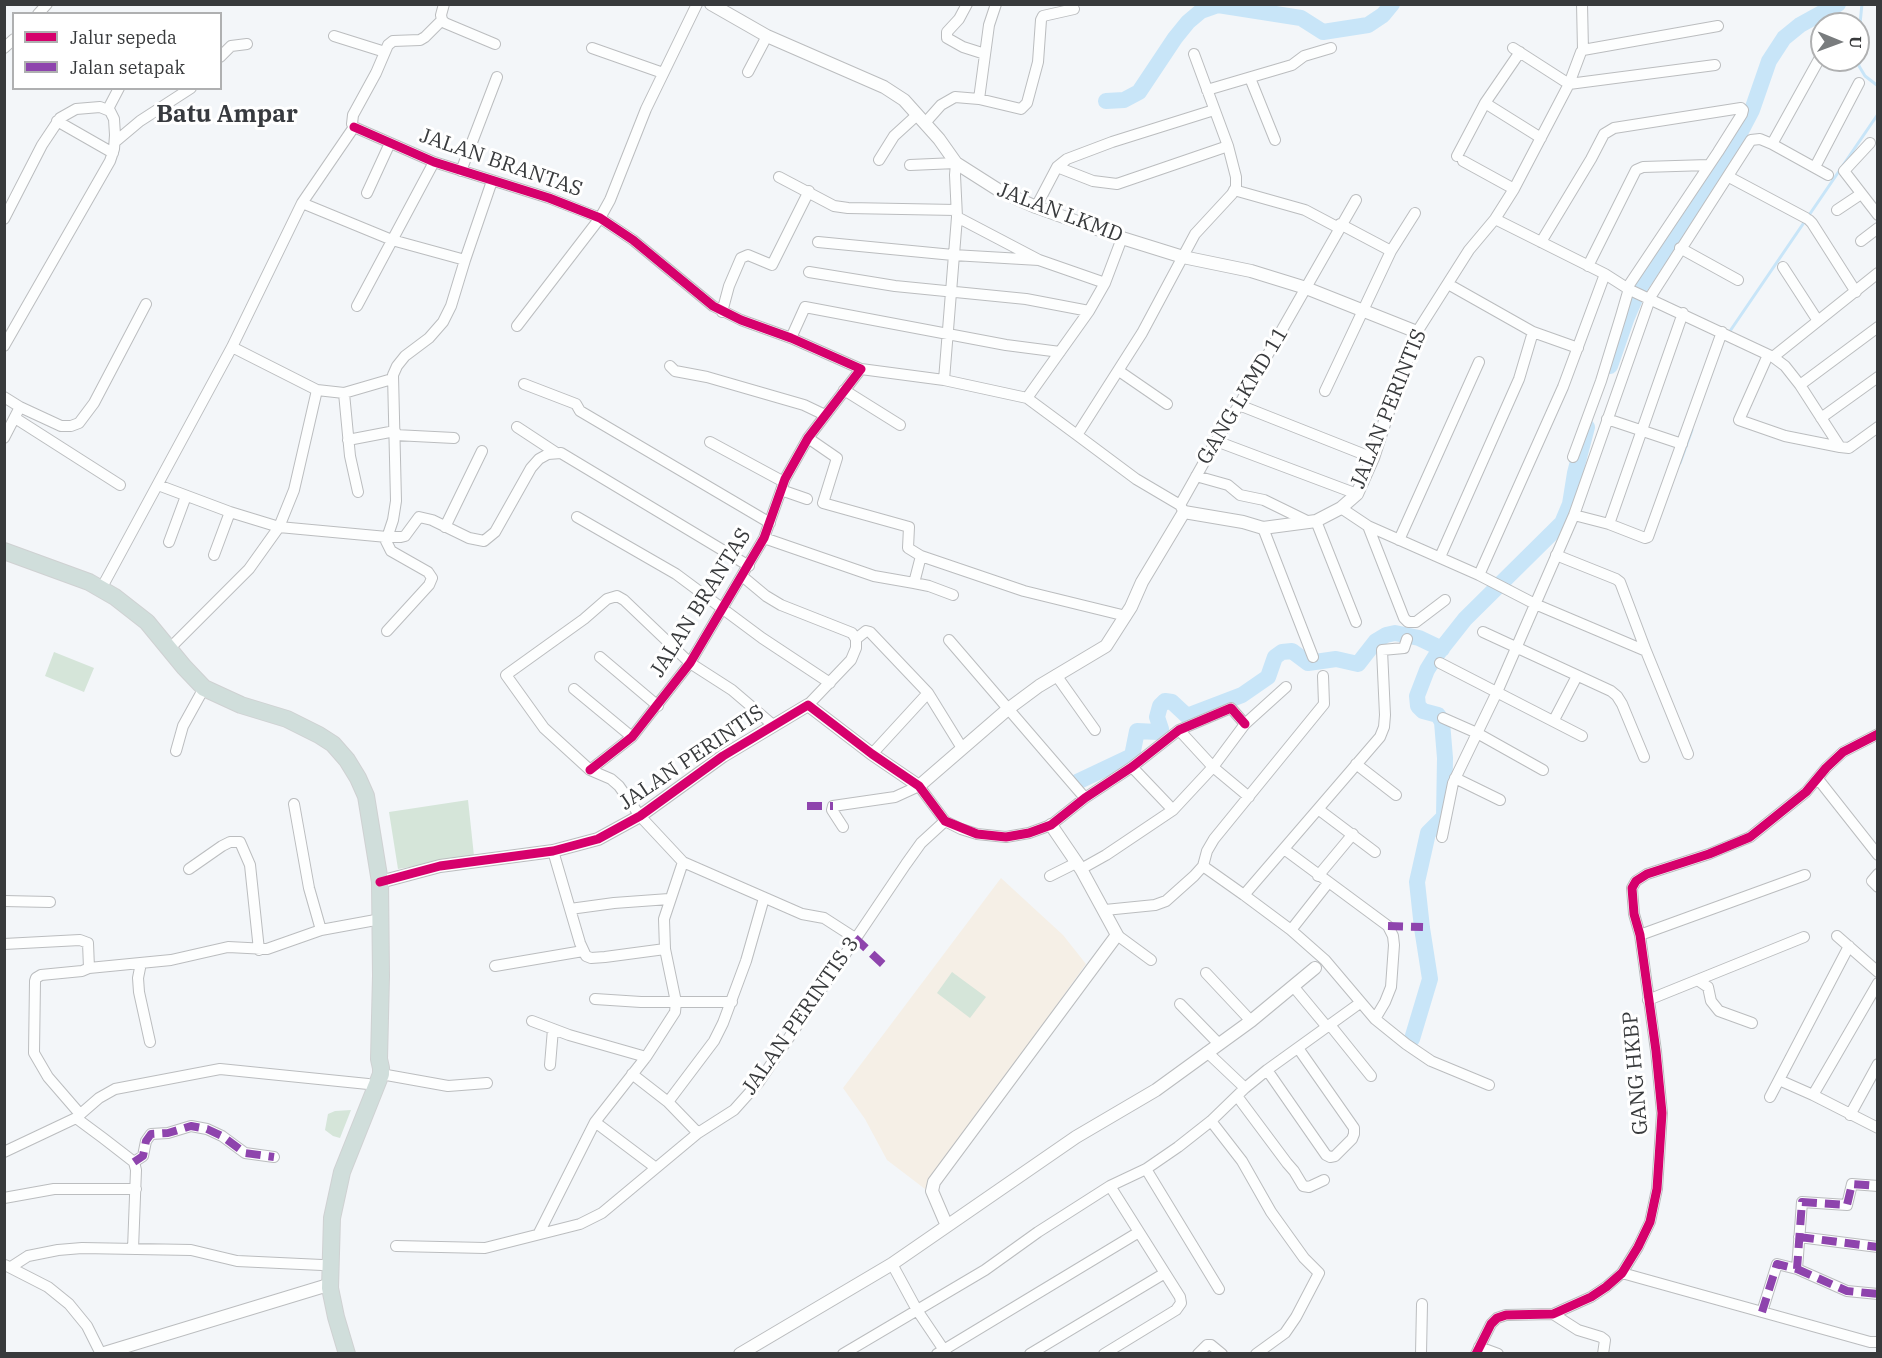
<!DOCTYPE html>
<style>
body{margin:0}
#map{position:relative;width:1882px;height:1358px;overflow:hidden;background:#f3f6f9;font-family:"IBM Plex Serif",serif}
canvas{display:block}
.frame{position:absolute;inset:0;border:6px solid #383a3c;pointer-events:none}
.legend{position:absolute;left:12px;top:12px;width:210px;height:78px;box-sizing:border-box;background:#fff;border:2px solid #afb0b1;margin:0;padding:8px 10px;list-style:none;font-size:18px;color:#383a3c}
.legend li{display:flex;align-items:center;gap:12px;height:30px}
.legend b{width:30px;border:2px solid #afb0b1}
.north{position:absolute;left:1810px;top:12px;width:60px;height:60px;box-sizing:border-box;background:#fff;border:2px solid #afb0b1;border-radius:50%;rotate:91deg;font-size:16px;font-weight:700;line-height:24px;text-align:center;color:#383a3c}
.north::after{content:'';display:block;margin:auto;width:21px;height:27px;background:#797c7e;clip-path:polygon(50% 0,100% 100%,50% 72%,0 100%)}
</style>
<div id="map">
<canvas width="1882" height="1358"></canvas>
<div class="frame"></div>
<ul class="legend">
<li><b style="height:8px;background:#d6006c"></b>Jalur sepeda</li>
<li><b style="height:8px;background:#8e44ad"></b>Jalan setapak</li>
</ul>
<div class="north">U</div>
</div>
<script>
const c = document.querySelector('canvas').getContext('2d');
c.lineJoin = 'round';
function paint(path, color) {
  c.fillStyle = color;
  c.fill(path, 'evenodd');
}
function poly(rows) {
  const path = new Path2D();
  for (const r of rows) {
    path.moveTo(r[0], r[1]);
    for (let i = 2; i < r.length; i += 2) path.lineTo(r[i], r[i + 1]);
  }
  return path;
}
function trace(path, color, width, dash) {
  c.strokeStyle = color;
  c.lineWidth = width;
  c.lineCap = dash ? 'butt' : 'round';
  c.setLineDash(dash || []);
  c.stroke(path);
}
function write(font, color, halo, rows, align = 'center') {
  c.font = font + ' "IBM Plex Serif",serif';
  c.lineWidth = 6;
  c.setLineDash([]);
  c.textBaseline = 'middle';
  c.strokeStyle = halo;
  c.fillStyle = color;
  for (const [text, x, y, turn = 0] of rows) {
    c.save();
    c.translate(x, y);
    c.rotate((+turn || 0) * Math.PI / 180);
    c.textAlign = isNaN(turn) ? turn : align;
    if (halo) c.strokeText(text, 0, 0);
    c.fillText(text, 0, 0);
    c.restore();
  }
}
paint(poly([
 [1001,878,1063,935,1086,964,925,1189,887,1160,865,1119,843,1088]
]), '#f5efe6');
paint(poly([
 [54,652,94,668,84,692,45,676],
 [468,800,474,856,398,869,389,812],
 [952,972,986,997,970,1018,937,993],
 [351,1110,340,1138,333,1136,325,1130,328,1114,335,1111]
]), '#d5e5d9');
trace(poly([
 [1858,43,1862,4],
 [1858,57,1859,66,1865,76,1878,86],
 [1728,334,1878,114],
 [1680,463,1692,430]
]), '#c8e5f8', 3);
trace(poly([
 [1106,101,1124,100,1139,92,1175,38,1188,22,1201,11,1218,5,1301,18,1323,32,1368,25,1383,15,1392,4],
 [1610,366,1627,317,1640,287,1730,152,1752,110,1769,61,1784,38,1800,25,1838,4],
 [1077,782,1132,756,1137,731,1158,732,1161,729,1157,717,1160,706,1165,701,1172,702,1187,716,1242,695,1268,677,1275,657,1282,652,1292,651,1308,663,1336,659,1358,664,1376,641,1386,635,1395,633,1419,638,1442,649],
 [1412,1039,1430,979,1422,928,1417,882,1428,833,1444,817,1445,758,1442,722,1438,715,1423,711,1418,706,1417,696,1427,670,1435,657,1465,619,1562,523,1570,504,1575,473,1587,427]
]), '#c8e5f8', 16);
const minor = poly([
 [444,4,441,15,442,20,445,23,495,44],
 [967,4,959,19,947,32,947,38,963,47,985,54],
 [1582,4,1583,50],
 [38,14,47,4],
 [334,36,385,52],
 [4,48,14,39],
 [592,48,663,73],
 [1513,48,1569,84,1581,52,1583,50,1718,26],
 [1520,52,1485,103,1541,138],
 [220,57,231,46,247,44],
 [748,72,767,36],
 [1250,78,1275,140],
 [1207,90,1292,65,1304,56,1331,48],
 [979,99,1021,109,1027,103,1038,62,1041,20,1043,16,1074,9],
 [108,109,119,88],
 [57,121,113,153],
 [925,123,941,105,955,97,979,99,989,25,996,4],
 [354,127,434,162,549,198,600,218,633,240,713,306,741,320,791,338,861,369,808,438,785,479,764,538,690,663,632,737,590,770],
 [354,127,352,124,353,115,376,73,388,45,393,41,420,40,425,37,442,20],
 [115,142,140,121,191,88],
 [1870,143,1844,171,1878,215],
 [1772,144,1822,54],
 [1457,156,1485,103],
 [879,160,894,136,917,115],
 [1463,161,1514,189],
 [910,165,956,163,955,175,957,217,944,380,1027,398,1077,435],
 [1057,167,1093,181,1117,184,1228,146],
 [1815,167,1859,83],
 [461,171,497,77],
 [779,177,834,206,848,208,956,210],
 [1729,177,1806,218],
 [1234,190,1305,210,1339,228],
 [367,193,390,143],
 [302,203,392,240,465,260,492,181],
 [1036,207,1057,167,1067,159,1112,142,1214,110],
 [1837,210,1861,194],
 [957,217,1039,260,1105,283],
 [4,219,42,145,60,118,76,109,100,107,110,111,114,119,115,135,114,149,110,161,4,346],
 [1495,219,1605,274,1630,290,1773,357,1785,366,1800,385,1840,447,1849,448,1878,427],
 [1809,220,1812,223,1856,292],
 [1340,224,1391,251],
 [1861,241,1878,228],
 [818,242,953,255,1039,260],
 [1541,242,1591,159,1604,134,1614,128,1741,108,1743,110,1742,114,1718,152,1627,288,1628,292,1621,316,1601,381,1573,457],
 [1680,248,1738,280],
 [1588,266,1636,170,1643,167,1708,165],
 [1783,267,1818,321],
 [809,272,895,286,1026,299,1089,311],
 [1448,284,1533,332,1578,348],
 [1649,299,1751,140,1760,139,1772,144,1828,175],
 [357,306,434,162],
 [722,312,729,286,741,258,748,255,772,265,809,191],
 [517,326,600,218,610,200,646,109,697,4],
 [1417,332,1469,250,1495,219,1514,189,1569,84,1715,65],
 [791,338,805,307,1006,345,1060,352],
 [232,347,317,390,344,393],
 [1768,355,1739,420,1785,436,1840,447],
 [1773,357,1878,273],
 [670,366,675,371,707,377,804,405,825,415],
 [861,369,944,380],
 [1119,371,1167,404],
 [524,384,576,404,580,411,770,523],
 [1800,385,1878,327],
 [844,390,900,425],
 [1325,391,1391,251,1415,213],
 [4,397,20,407,4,438],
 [1027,398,1089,311,1105,283,1122,238],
 [1239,405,1373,458],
 [20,407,61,426,71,426,79,423,94,403,146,304],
 [15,418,120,485],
 [1821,418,1878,377],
 [1607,419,1682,444],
 [517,427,555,452],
 [395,435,454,438],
 [808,438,837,458,823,503,909,527,908,548,921,556],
 [348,440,395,431],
 [1216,441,1357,494],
 [710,442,784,482],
 [1196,476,1228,485,1240,495,1264,500,1309,522],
 [158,485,230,512,279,527,387,537,401,537,405,536,419,517,432,520,469,538,484,541,495,532,531,468,539,459,548,454,561,453,749,566],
 [781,490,807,499],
 [358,492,350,456,344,393,392,379],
 [1180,505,1216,441,1239,405,1356,200],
 [1341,508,1368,526,1479,575,1535,604,1646,651,1688,754],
 [1184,512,1180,505,1136,479,1077,435,1142,333,1195,234,1232,194,1236,187,1236,177,1228,146,1194,54],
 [1574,515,1609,524,1645,538,1648,537,1722,332],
 [577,517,676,574,762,638,830,683],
 [1316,521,1356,622],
 [1609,524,1683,313],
 [1368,526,1404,618,1408,622,1416,622,1445,600],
 [445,527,482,451],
 [1263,528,1313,657],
 [764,538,874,576,914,583,921,556,1024,591,1126,616],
 [1399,540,1479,362],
 [169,542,186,496],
 [214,555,230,512],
 [1556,555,1616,579,1620,582,1646,651],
 [1440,557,1519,379,1533,332],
 [1479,575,1563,387,1605,274],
 [742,576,766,596,781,605,852,633,856,639,856,648,851,660,808,705],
 [914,583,929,586,953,595],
 [101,589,232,347,302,203,354,127],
 [387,631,429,585,432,578,428,572,391,551,386,541,393,520,396,501,393,375,397,366,405,356,429,338,443,322,451,306,465,260],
 [1483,632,1611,691,1617,696,1622,704,1644,757],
 [856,639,866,631,870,632,928,693,962,748],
 [1407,639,1404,648,1382,650,1385,715,1384,727,1380,737,1244,895,1291,930,1325,960,1375,1019,1406,1044,1431,1061,1489,1085],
 [949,640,1085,798],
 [169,649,249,569,279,527,294,490,317,390],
 [600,657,658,706],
 [1440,663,1582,736],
 [1056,675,1095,730],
 [574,689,632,737],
 [1443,718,1477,733,1543,770],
 [1554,720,1577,676],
 [773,725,732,690,690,663,624,600,617,596,607,599,584,619,506,675,544,728,590,770,611,779,619,786,640,816,683,862,802,914,824,918,855,938],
 [1179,730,1213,767,1249,797],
 [176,751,183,726,204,688],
 [872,754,928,693],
 [1356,764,1396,795],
 [1132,767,1173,810],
 [1455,778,1500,800],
 [1818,779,1878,855],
 [294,804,309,888,321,930],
 [1318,809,1375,852],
 [843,827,832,810,833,806,895,797,919,786,945,821,961,829,977,834,1006,837,1029,833,1051,825,1085,798,1132,767,1179,730,1231,708,1245,724],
 [1442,837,1453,783,1497,692,1574,515,1650,299],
 [1284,849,1388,926,1393,936,1394,945,1391,987,1385,1002,1375,1019],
 [553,851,580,943,586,956,591,958,605,957,665,949],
 [1203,866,1244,895],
 [189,869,222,846,230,842,240,842,250,865,259,950],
 [1081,869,1106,855,1173,810,1213,767,1245,724,1286,687],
 [1878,874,1872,881,1878,887],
 [1050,876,1076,863],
 [1318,876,1353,834],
 [4,901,50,902],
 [570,909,614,903,669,899],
 [1105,910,1155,905,1166,901,1194,876,1203,866,1207,851,1214,839,1324,704,1323,676],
 [1291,930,1328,883],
 [1117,935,1151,960],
 [1640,935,1805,875],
 [1837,936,1878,972],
 [4,944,80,940,88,943,89,968,82,971,41,975,36,978,35,981,34,1053,48,1077,80,1114],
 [141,963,138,978,139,992,150,1042],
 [495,966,583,951],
 [89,968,171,960,228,947,267,949,321,930,381,919],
 [1206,973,1251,1021],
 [1699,981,1708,987,1711,1001,1719,1011,1752,1023],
 [1293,986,1327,1027],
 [595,999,641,1002,732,1002],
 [1648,1000,1804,937],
 [1180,1004,1219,1044],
 [532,1021,569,1035,646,1057],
 [1330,1025,1371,1076],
 [1207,1052,1245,1088],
 [550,1065,553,1029],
 [1267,1070,1326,1155,1330,1157,1335,1156,1352,1139,1354,1134,1354,1128,1298,1048],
 [381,1074,448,1086,487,1083],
 [632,1074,668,1102],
 [1779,1080,1813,1095,1878,1128],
 [1813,1095,1878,983],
 [1237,1096,1287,1163,1294,1171,1303,1186,1309,1187,1324,1180],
 [1770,1097,1849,946],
 [1850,1115,1878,1064],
 [76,1118,99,1098,115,1089,220,1069,368,1084],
 [1211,1121,1242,1161,1271,1212,1304,1258,1319,1273,1296,1317,1285,1333,1256,1354],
 [595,1122,656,1168],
 [698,1133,668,1102,714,1041,723,1023,746,961,764,898],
 [4,1152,76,1118,103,1138,134,1162,136,1170,133,1249],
 [134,1162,143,1156,146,1141,151,1134,168,1133,191,1126,207,1129,222,1136,245,1153,274,1157],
 [1146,1169,1219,1289],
 [4,1198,54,1189,136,1189],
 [539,1233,595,1122,646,1057,675,1012,676,1002,665,949,664,919,683,862],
 [1799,1237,1878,1247],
 [396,1246,485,1248,580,1224,602,1213,698,1133,734,1110,759,1082,906,864,921,843,945,821],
 [892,1264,917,1310,946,1353],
 [5,1265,48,1287,69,1304,87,1326,101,1354],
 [11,1267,28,1256,58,1250,82,1248,191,1250,237,1261,322,1265],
 [1797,1269,1847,1291,1878,1294],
 [1622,1273,1870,1342,1878,1342],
 [1762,1312,1777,1264,1797,1269,1802,1202,1847,1205,1852,1184,1878,1186],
 [1553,1314,1578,1330,1601,1337,1605,1340,1603,1354],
 [1479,1347,1498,1354],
 [843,1354,985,1270,1038,1232,1110,1186,1146,1169,1178,1147,1211,1121,1245,1088,1267,1070,1360,1003],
 [937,1354,1139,1232],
 [1030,1354,1165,1273],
 [1104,1354,1176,1310,1181,1303,1180,1297,1110,1186],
 [1198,1354,1207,1345,1211,1345,1222,1354],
 [1421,1354,1422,1304],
 [1476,1354,1491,1324,1497,1318,1506,1315,1553,1314,1591,1297,1606,1287,1622,1273,1638,1247,1650,1222,1657,1189,1662,1113,1656,1051,1640,935,1634,914,1632,888,1636,881,1647,874,1709,854,1750,837,1806,792,1826,768,1843,752,1878,734]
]);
const tertiary = poly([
 [380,882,440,866,553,851,598,839,640,816,723,756,808,705,872,754,919,786,1008,709,1039,686,1106,646,1131,607,1142,582,1184,512,1243,522,1263,528,1316,521,1341,508,1357,494,1373,458,1396,387,1417,332,1306,288,1251,271,1183,257,1122,238,1036,207,1000,191,956,163,939,139,904,100,884,87,767,36,711,4],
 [947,1226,932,1191,934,1182,1117,935,1081,869,1051,825],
 [101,1354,328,1285],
 [740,1354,892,1264,1076,1137,1156,1090,1251,1021,1315,968]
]);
const trunk = poly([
 [4,551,89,582,115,597,147,622,184,667,204,688,241,705,287,719,319,735,333,744,347,760,358,778,366,796,380,882,381,976,379,1059,381,1068,381,1074,342,1172,332,1218,330,1288,336,1317,347,1354]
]);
trace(minor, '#bbbdbf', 12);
trace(tertiary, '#bbbdbf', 14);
trace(trunk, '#cfd1d2', 18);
trace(minor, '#fdfefe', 10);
trace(tertiary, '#fdfefe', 12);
trace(trunk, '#d0dedb', 16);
trace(poly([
 [807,806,833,806],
 [1388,926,1423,927],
 [855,938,888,969],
 [134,1162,143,1156,146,1141,151,1134,168,1133,191,1126,207,1129,222,1136,245,1153,274,1157],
 [1799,1237,1878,1247],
 [1797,1269,1847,1291,1878,1294],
 [1762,1312,1777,1264,1797,1269,1802,1202,1847,1205,1852,1184,1878,1186]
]), '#8e44ad', 8, [15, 8]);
trace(poly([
 [354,127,434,162,549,198,600,218,633,240,713,306,741,320,791,338,861,369,808,438,785,479,764,538,690,663,632,737,590,770],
 [380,882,440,866,553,851,598,839,640,816,723,756,808,705,872,754,919,786,945,821,977,834,1006,837,1029,833,1051,825,1085,798,1132,767,1179,730,1231,708,1245,724],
 [1476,1354,1491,1324,1497,1318,1506,1315,1553,1314,1591,1297,1606,1287,1622,1273,1638,1247,1650,1222,1657,1189,1662,1113,1656,1051,1640,935,1634,914,1632,888,1636,881,1647,874,1709,854,1750,837,1806,792,1826,768,1843,752,1878,734]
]), '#d6006c', 9);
write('21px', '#383a3c', '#fff', [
 ["JALAN BRANTAS",501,163,19],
 ["JALAN LKMD",1060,213,21],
 ["GANG LKMD 11",1243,396,-59],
 ["JALAN PERINTIS",1389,409,-68],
 ["JALAN BRANTAS",701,603,-58],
 ["JALAN PERINTIS",692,758,-34],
 ["JALAN PERINTIS 3",801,1016,-55],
 ["GANG HKBP",1636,1073,-95]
]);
write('bold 24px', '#373a3f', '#fff', [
 ["Batu Ampar",227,115]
]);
</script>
